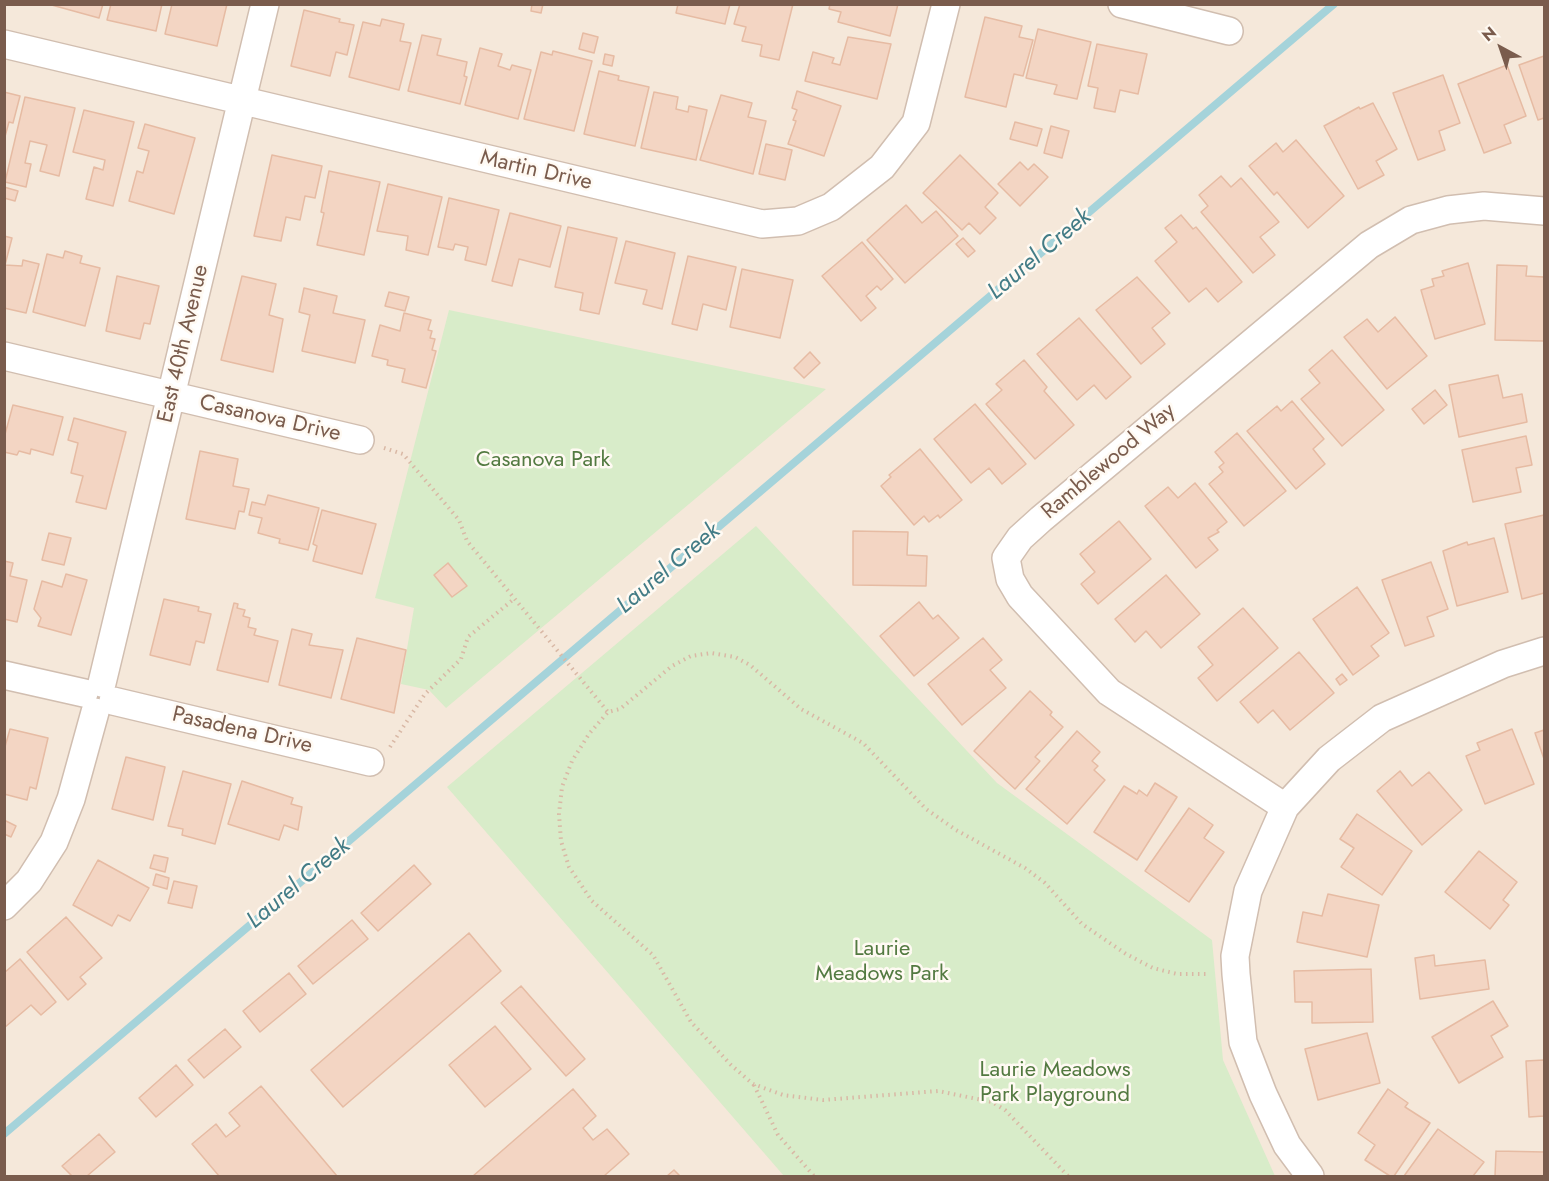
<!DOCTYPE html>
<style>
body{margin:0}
#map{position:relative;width:1549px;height:1181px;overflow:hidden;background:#fdf6ec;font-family:Jost,sans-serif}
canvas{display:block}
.frame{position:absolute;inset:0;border:6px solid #7a5c4d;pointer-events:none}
.north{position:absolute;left:1471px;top:18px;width:60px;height:60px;-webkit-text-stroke:4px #fffaf3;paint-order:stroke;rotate:320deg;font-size:16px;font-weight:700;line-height:24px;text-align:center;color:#7a5c4d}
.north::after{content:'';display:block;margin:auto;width:21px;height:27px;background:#7a5c4d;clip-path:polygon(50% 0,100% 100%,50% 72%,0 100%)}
</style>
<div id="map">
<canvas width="1549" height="1181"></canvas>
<div class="frame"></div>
<div class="north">N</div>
</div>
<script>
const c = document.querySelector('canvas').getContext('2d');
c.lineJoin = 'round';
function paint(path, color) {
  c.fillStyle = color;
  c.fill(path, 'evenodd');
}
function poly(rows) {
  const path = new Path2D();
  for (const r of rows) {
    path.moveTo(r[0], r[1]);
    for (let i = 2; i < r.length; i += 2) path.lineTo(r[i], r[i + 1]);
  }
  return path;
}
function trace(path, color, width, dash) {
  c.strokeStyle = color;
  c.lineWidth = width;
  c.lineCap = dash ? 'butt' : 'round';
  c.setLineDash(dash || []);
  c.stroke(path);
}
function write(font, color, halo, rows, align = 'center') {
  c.font = font + ' Jost,sans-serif';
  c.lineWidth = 5;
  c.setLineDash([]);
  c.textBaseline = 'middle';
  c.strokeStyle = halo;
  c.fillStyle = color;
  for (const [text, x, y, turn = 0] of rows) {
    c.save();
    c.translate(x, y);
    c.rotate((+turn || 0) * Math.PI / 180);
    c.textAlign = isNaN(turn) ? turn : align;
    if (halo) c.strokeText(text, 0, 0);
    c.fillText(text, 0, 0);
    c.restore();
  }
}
paint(poly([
 [5,5,1544,5,1544,1176,5,1176]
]), '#f5e8da');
paint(poly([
 [449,310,826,389,446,708,429,690,401,684,414,608,375,598],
 [756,526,997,783,1212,940,1223,1060,1275,1176,784,1176,447,787]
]), '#d8ecc9');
trace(poly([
 [4,1134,1334,4]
]), '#a5d3da', 8);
const building = poly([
 [48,4,103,4,99,18,48,4],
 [111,4,162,4,156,31,107,20,111,4],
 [172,4,227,4,217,46,165,34,172,4],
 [532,4,543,4,541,13,531,11,532,4],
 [678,4,730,4,725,24,676,13,678,4],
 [740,4,793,4,779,60,760,56,762,45,742,41,746,27,734,24,740,4],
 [830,4,898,4,890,36,838,22,841,12,829,9,830,4],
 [304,10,340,19,339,22,354,25,347,55,336,52,330,76,291,66,304,10],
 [985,17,1022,26,1019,37,1033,40,1023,76,1014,74,1006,107,965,97,985,17],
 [382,19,404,24,400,41,411,43,399,90,349,77,363,22,380,26,382,19],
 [1038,29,1091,42,1077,99,1054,94,1057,85,1026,78,1038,29],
 [583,33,598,37,594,53,579,49,583,33],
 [422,35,441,39,437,55,467,62,464,76,467,77,460,104,408,91,422,35],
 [848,37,891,44,877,99,805,81,813,52,834,58,832,63,840,65,848,37],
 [1097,44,1147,54,1138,94,1120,90,1115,112,1094,108,1098,88,1088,86,1097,44],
 [480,48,502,54,498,66,510,70,512,65,531,70,518,119,465,105,480,48],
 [553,51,592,61,574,131,524,119,541,52,552,55,553,51],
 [605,54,614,56,612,66,603,64,605,54],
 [1544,56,1544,118,1538,120,1519,65,1544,56],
 [1507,65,1526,116,1504,125,1511,143,1484,153,1458,84,1507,65],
 [599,71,619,76,618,80,649,87,635,146,584,134,599,71],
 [1443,75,1460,123,1439,131,1445,150,1418,160,1393,93,1443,75],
 [797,91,841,106,824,156,788,144,796,121,793,120,797,110,792,108,797,91],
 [4,92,20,96,13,123,9,122,4,140,4,92],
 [654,92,678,97,676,109,688,112,689,106,707,110,696,160,641,148,654,92],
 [721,95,752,103,748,117,766,121,753,174,700,160,721,95],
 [25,97,75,108,59,176,40,171,47,145,30,141,25,163,31,164,26,187,5,182,25,97],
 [1373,103,1397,149,1376,161,1384,175,1358,189,1324,126,1359,107,1360,109,1373,103],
 [84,110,134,122,113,206,86,199,94,167,103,170,105,160,73,152,84,110],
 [1015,122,1042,129,1037,146,1010,139,1015,122],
 [145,124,195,138,174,214,129,201,137,171,143,173,149,151,138,148,145,124],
 [1051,126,1069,131,1062,158,1044,153,1051,126],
 [1296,140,1344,196,1308,228,1277,192,1274,195,1249,166,1276,143,1283,152,1296,140],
 [766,144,792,150,785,180,759,174,766,144],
 [272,155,322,166,315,198,305,196,300,220,286,217,281,241,254,236,272,155],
 [960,155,998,193,985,207,996,218,980,234,969,223,962,230,923,193,960,155],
 [1020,162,1028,170,1034,164,1048,177,1020,206,998,184,1020,162],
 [329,171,380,182,364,255,317,245,324,213,321,212,329,171],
 [1221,176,1231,187,1241,178,1279,222,1260,237,1275,255,1253,273,1201,212,1208,206,1199,195,1221,176],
 [388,184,442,197,428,255,406,250,408,236,377,231,388,184],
 [4,187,18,191,15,201,4,198,4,187],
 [449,198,499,210,486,265,465,260,468,247,455,244,453,250,438,247,449,198],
 [906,205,922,223,936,211,958,236,905,283,867,240,906,205],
 [510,213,561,226,550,267,519,259,512,286,492,281,510,213],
 [1181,215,1193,229,1196,227,1242,282,1218,302,1206,288,1189,302,1155,261,1177,242,1165,228,1181,215],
 [568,227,617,238,599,314,580,310,583,293,555,287,568,227],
 [4,236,12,238,5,265,22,266,23,260,39,264,26,313,4,308,4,236],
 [963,238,975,251,968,257,956,244,963,238],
 [626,241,675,253,662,309,643,304,647,290,615,283,626,241],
 [862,242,893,279,881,290,877,286,866,296,876,308,861,321,822,276,862,242],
 [65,251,82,256,80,263,100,268,85,326,33,312,47,254,63,258,65,251],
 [688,256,736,267,726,310,703,304,697,330,672,324,688,256],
 [1468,263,1485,324,1435,339,1421,290,1434,286,1432,279,1444,276,1442,271,1468,263],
 [1497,265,1527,266,1526,276,1544,277,1544,341,1495,340,1497,265],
 [742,269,793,280,780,338,730,327,742,269],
 [117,276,159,286,150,324,144,323,140,339,106,331,117,276],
 [242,276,276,284,269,315,283,319,273,372,221,360,242,276],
 [1137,277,1170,313,1152,328,1165,344,1141,364,1096,310,1137,277],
 [304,288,337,296,333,313,365,320,355,363,302,351,310,315,299,312,304,288],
 [389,292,409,297,405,311,385,306,389,292],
 [404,313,431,320,428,330,432,331,430,338,435,339,432,350,436,351,426,388,402,382,405,369,387,365,388,360,372,356,380,325,400,331,404,313],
 [1395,317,1427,356,1387,389,1344,337,1367,319,1378,332,1395,317],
 [1079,318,1131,377,1106,399,1094,385,1077,400,1037,354,1079,318],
 [1332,350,1384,410,1342,446,1301,399,1320,383,1309,370,1332,350],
 [810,352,820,363,804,378,794,368,810,352],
 [1024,360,1047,387,1044,391,1074,425,1035,459,986,404,1002,390,996,384,1024,360],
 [1498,375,1503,398,1522,394,1527,422,1459,437,1449,385,1498,375],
 [1435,390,1447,405,1424,424,1412,409,1435,390],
 [1292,401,1324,439,1313,449,1325,464,1296,489,1247,431,1277,406,1281,411,1292,401],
 [975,404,1026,464,1002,484,989,468,971,483,934,439,975,404],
 [13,405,63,417,53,455,31,449,30,454,19,451,17,455,4,452,4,438,13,405],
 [74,418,126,432,106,509,76,502,83,476,71,473,78,443,68,440,74,418],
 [1237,433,1286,491,1244,526,1209,484,1223,472,1219,467,1224,463,1215,452,1237,433],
 [1526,436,1532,465,1516,468,1521,492,1473,502,1462,450,1526,436],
 [920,449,962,500,940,518,938,515,929,522,924,516,914,525,881,486,891,477,889,475,920,449],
 [200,451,238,459,233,486,249,489,244,512,239,511,235,529,186,519,200,451],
 [1195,483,1227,522,1217,530,1219,532,1208,538,1218,550,1196,568,1145,506,1168,487,1178,498,1195,483],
 [268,495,319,508,308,550,279,543,280,539,258,533,262,518,249,515,252,502,265,505,268,495],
 [322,510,376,524,362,574,313,561,317,546,313,544,322,510],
 [1544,515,1544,593,1522,599,1505,524,1544,515],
 [1119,521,1151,559,1098,604,1081,584,1095,572,1080,554,1119,521],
 [853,531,908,532,907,555,927,556,926,586,853,585,853,531],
 [49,533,71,538,64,565,42,560,49,533],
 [1494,538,1508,592,1457,606,1443,551,1467,542,1468,545,1494,538],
 [4,561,13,563,10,576,27,580,17,622,4,619,4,561],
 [1431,562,1448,609,1427,617,1434,636,1405,646,1382,580,1431,562],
 [448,563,467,586,452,597,434,575,448,563],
 [66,574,87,580,71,635,38,626,41,618,34,609,42,581,62,587,66,574],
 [1166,575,1200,614,1161,648,1146,631,1135,642,1115,619,1166,575],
 [1357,587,1389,633,1371,646,1379,656,1353,675,1313,619,1357,587],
 [164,599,199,607,198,611,211,614,204,643,196,641,190,665,150,655,164,599],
 [919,602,933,619,938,615,959,638,914,676,880,636,919,602],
 [234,603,238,604,237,608,245,610,243,616,250,618,248,627,256,629,254,635,278,641,268,682,217,670,234,603],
 [1243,608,1278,648,1217,701,1198,678,1213,665,1198,647,1243,608],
 [292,629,312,634,309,645,343,650,331,698,279,685,292,629],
 [357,638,406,650,394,713,341,699,357,638],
 [983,638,1002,660,990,670,1006,688,962,725,928,684,983,638],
 [1299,652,1334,693,1290,730,1273,710,1258,723,1240,702,1299,652],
 [1342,674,1347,680,1340,685,1336,679,1342,674],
 [1030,691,1052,712,1050,715,1063,727,1035,757,1040,761,1015,789,974,751,1030,691],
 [10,729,48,738,36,789,30,787,27,800,4,794,4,750,10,729],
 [1512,729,1534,784,1485,804,1466,756,1480,750,1477,743,1512,729],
 [1544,730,1544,759,1535,733,1544,730],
 [1077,731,1100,752,1092,761,1098,766,1094,770,1105,780,1067,824,1026,789,1077,731],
 [126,757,165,767,153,820,112,809,126,757],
 [183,771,231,784,215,844,182,835,183,829,168,826,183,771],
 [1400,771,1412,786,1429,772,1462,810,1422,845,1377,791,1400,771],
 [242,781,293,798,291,804,302,807,298,830,284,825,279,840,228,824,242,781],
 [1155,783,1177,797,1137,860,1094,832,1124,786,1137,794,1139,790,1147,796,1155,783],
 [1189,808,1213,825,1204,838,1224,852,1189,902,1145,871,1189,808],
 [1357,814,1412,851,1382,895,1341,867,1354,848,1340,839,1357,814],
 [4,820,16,826,11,837,4,834,4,820],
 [1479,851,1517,882,1503,900,1509,905,1490,929,1445,892,1479,851],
 [154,855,168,858,165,872,150,868,154,855],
 [98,860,149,888,130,921,118,915,112,926,73,905,98,860],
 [414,865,431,884,378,931,361,913,414,865],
 [156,874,169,878,167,889,153,885,156,874],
 [174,881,197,886,192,908,168,903,174,881],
 [1328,894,1379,905,1367,957,1297,942,1303,912,1322,916,1328,894],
 [66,917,102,958,80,977,86,984,68,1000,27,952,66,917],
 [352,920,368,939,313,984,298,966,352,920],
 [469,933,501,971,343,1107,311,1070,469,933],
 [1434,955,1435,966,1485,960,1489,989,1420,999,1415,958,1434,955],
 [20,959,56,1002,41,1015,31,1005,4,1028,4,973,20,959],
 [1371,969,1373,1022,1312,1023,1312,1002,1295,1002,1294,971,1371,969],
 [289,973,306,994,260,1032,243,1011,289,973],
 [521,986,585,1059,566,1076,501,1003,521,986],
 [1493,1001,1508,1026,1491,1036,1503,1057,1459,1083,1432,1037,1493,1001],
 [495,1026,531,1069,485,1107,449,1065,495,1026],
 [225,1029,241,1047,204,1078,188,1060,225,1029],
 [1367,1033,1380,1083,1318,1100,1305,1049,1367,1033],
 [1544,1060,1544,1116,1529,1117,1526,1061,1544,1060],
 [176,1065,193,1085,156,1117,139,1098,176,1065],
 [261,1086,337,1176,219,1176,192,1144,216,1124,226,1137,240,1126,229,1113,261,1086],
 [573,1089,596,1116,583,1128,593,1140,607,1129,629,1154,604,1176,473,1176,573,1089],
 [1388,1089,1408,1103,1405,1107,1430,1123,1394,1176,1390,1176,1365,1160,1375,1145,1358,1133,1388,1089],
 [1438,1129,1484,1162,1473,1176,1404,1176,1438,1129],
 [99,1134,115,1152,87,1176,72,1176,62,1166,99,1134],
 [1496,1151,1544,1152,1544,1176,1495,1176,1496,1151],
 [674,1170,680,1176,667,1176,674,1170]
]);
paint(building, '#f3d5c3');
trace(building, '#e6bba3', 1.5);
const street = poly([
 [1122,4,1229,31],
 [4,44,762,224,798,221,831,207,882,167,916,123,946,4],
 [4,356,360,440],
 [4,675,84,693],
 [102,683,265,4],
 [113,701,370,762],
 [1285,807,1109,692,1020,596,1010,579,1006,558,1020,538,1041,519,1369,245,1411,220,1448,210,1484,206,1544,211],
 [4,906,29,881,54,842,71,799,95,712],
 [1310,1176,1287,1145,1263,1094,1243,1042,1236,974,1235,956,1248,891,1285,807,1329,759,1382,718,1503,664,1544,651]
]);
trace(street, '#d1beb0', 30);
trace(poly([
 [384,448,403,454,459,520,467,541,608,712],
 [390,747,425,694,461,659,468,637,515,598],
 [754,1085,778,1135,814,1176],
 [1068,1176,1005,1110,992,1102,938,1091,823,1100,783,1095,753,1084,731,1065,691,1022,653,955,592,901,569,867,561,841,559,814,562,787,572,761,589,734,608,712,620,709,672,666,691,656,711,653,735,657,750,665,801,709,863,743,926,809,956,830,1025,868,1045,883,1082,924,1126,954,1153,968,1177,974,1209,974]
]), '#d9b8a5', 4, [1.5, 4.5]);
trace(street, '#fff', 27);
write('22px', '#7a5c4d', '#fffaf3', [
 ["Martin Drive",536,171,13],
 ["East 40th Avenue",184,344,-77],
 ["Casanova Drive",270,419,13],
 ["Ramblewood Way",1109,462,-40],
 ["Pasadena Drive",242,731,13]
]);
write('22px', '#537a41', '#fffaf3', [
 ["Casanova Park",543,461],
 ["Laurie",882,950],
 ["Meadows Park",882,975],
 ["Laurie Meadows",1055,1071],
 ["Park Playground",1055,1096]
]);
write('italic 24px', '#437c86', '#fffaf3', [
 ["Laurel Creek",1040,255,-40],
 ["Laurel Creek",669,569,-40],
 ["Laurel Creek",299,884,-40]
]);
</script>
